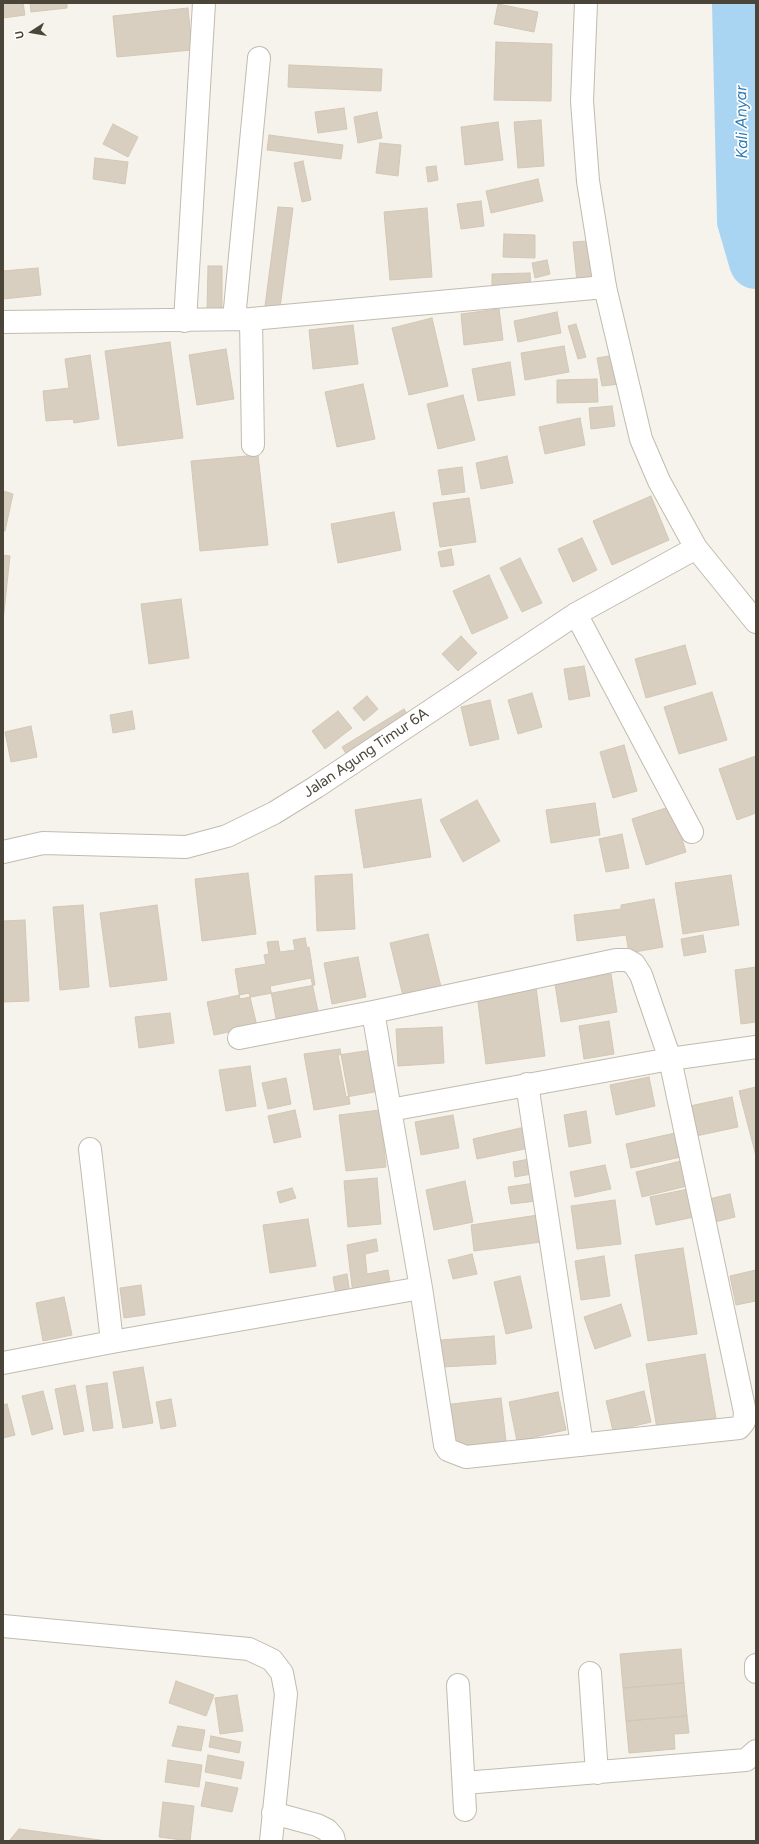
<!DOCTYPE html>
<style>
body{margin:0}
#map{position:relative;width:759px;height:1844px;overflow:hidden;background:#f6f3ec;font-family:Figtree,sans-serif}
canvas{display:block}
.frame{position:absolute;inset:0;border:4px solid #4b4439;pointer-events:none}
.north{position:absolute;left:12px;top:12px;width:40px;height:40px;-webkit-text-stroke:3px #fff;paint-order:stroke;rotate:258deg;font-size:11px;font-weight:700;line-height:16px;text-align:center;color:#4b4439}
.north::after{content:'';display:block;margin:auto;width:14px;height:18px;background:#4b4439;clip-path:polygon(50% 0,100% 100%,50% 72%,0 100%)}
</style>
<div id="map">
<canvas width="759" height="1844"></canvas>
<div class="frame"></div>
<div class="north">U</div>
</div>
<script>
const c = document.querySelector('canvas').getContext('2d');
c.lineJoin = 'round';
function poly(rows) {
  const path = new Path2D();
  for (const r of rows) {
    path.moveTo(r[0], r[1]);
    for (let i = 2; i < r.length; i += 2) path.lineTo(r[i], r[i + 1]);
  }
  return path;
}
function trace(path, color, width, dash) {
  c.strokeStyle = color;
  c.lineWidth = width;
  c.lineCap = dash ? 'butt' : 'round';
  c.setLineDash(dash || []);
  c.stroke(path);
}
function paint(path, color) {
  c.fillStyle = color;
  c.fill(path, 'evenodd');
}
function write(font, color, halo, rows, align = 'center') {
  c.font = font + ' Figtree,sans-serif';
  c.lineWidth = 3.5;
  c.setLineDash([]);
  c.textBaseline = 'middle';
  c.strokeStyle = halo;
  c.fillStyle = color;
  for (const [text, x, y, turn = 0] of rows) {
    c.save();
    c.translate(x, y);
    c.rotate((+turn || 0) * Math.PI / 180);
    c.textAlign = isNaN(turn) ? turn : align;
    if (halo) c.strokeText(text, 0, 0);
    c.fillText(text, 0, 0);
    c.restore();
  }
}
trace(poly([
 [739,3,744,221,756,262]
]), '#a9d4f2', 54);
const building = poly([
 [3,3,23,3,25,15,3,18,3,3],
 [30,3,67,3,67,8,31,12,30,3],
 [498,4,538,12,534,32,494,24,498,4],
 [188,8,192,50,117,57,113,16,188,8],
 [496,42,552,44,551,101,494,100,496,42],
 [289,65,382,69,381,91,288,87,289,65],
 [344,108,347,129,318,133,315,112,344,108],
 [377,112,382,138,358,143,354,117,377,112],
 [541,120,544,166,518,168,514,122,541,120],
 [498,122,503,160,465,165,461,127,498,122],
 [113,124,138,137,128,157,103,144,113,124],
 [269,135,343,145,341,159,267,150,269,135],
 [380,143,401,145,398,176,376,173,380,143],
 [95,158,128,162,125,184,93,179,95,158],
 [303,161,311,200,302,202,294,163,303,161],
 [436,166,438,180,428,182,426,167,436,166],
 [538,179,543,201,491,213,486,191,538,179],
 [481,201,484,226,461,229,457,204,481,201],
 [278,207,293,208,280,308,265,306,278,207],
 [427,208,432,277,390,280,384,212,427,208],
 [504,234,535,235,535,258,503,257,504,234],
 [589,241,592,280,577,282,573,242,589,241],
 [547,260,550,274,535,278,532,263,547,260],
 [208,266,222,266,222,311,207,311,208,266],
 [38,268,41,295,3,299,3,271,38,268],
 [530,273,531,291,492,292,492,274,530,273],
 [499,309,503,340,464,345,461,314,499,309],
 [557,312,561,333,518,342,514,321,557,312],
 [432,318,448,386,409,395,392,328,432,318],
 [576,324,586,357,578,359,568,326,576,324],
 [353,325,358,364,313,369,309,330,353,325],
 [170,342,183,438,118,446,105,351,170,342],
 [564,346,569,372,525,380,521,353,564,346],
 [226,349,234,399,197,405,189,355,226,349],
 [90,355,99,419,74,423,73,419,46,421,43,391,69,388,65,359,90,355],
 [615,355,620,384,602,386,597,358,615,355],
 [510,362,515,395,478,401,472,369,510,362],
 [597,379,598,402,557,403,557,380,597,379],
 [363,384,375,439,337,447,325,392,363,384],
 [463,395,475,440,438,449,427,404,463,395],
 [612,406,615,426,591,429,589,408,612,406],
 [580,418,585,445,545,454,539,427,580,418],
 [258,455,268,545,200,551,191,461,258,455],
 [507,456,513,483,481,489,476,463,507,456],
 [462,467,465,492,442,495,438,470,462,467],
 [3,491,13,494,5,531,3,531,3,491],
 [651,496,669,540,612,565,593,521,651,496],
 [469,498,476,542,440,547,433,503,469,498],
 [394,512,401,550,338,563,331,524,394,512],
 [582,538,597,570,573,582,558,549,582,538],
 [451,549,454,565,441,567,438,552,451,549],
 [3,555,10,556,3,621,3,555],
 [520,558,542,603,522,612,500,568,520,558],
 [489,575,508,618,472,634,453,591,489,575],
 [181,599,189,658,149,664,141,604,181,599],
 [461,636,477,653,458,671,442,654,461,636],
 [685,645,696,684,646,698,635,659,685,645],
 [584,666,590,696,569,700,564,669,584,666],
 [712,692,727,740,679,754,664,707,712,692],
 [532,693,542,727,518,734,508,700,532,693],
 [367,696,378,709,364,721,353,708,367,696],
 [490,700,499,739,470,746,461,707,490,700],
 [404,709,410,719,348,757,342,747,404,709],
 [132,711,135,729,113,733,110,715,132,711],
 [338,711,352,728,325,749,312,731,338,711],
 [31,726,37,757,11,762,5,732,31,726],
 [624,745,637,791,613,798,600,752,624,745],
 [756,756,756,813,737,820,719,769,756,756],
 [421,799,431,857,364,868,355,810,421,799],
 [477,800,500,841,463,862,440,820,477,800],
 [595,803,600,835,551,843,546,810,595,803],
 [672,806,686,852,646,865,632,819,672,806],
 [622,834,629,868,606,872,599,839,622,834],
 [248,873,256,934,202,941,195,879,248,873],
 [352,874,355,929,317,931,315,876,352,874],
 [731,875,739,925,683,934,675,883,731,875],
 [654,899,663,947,629,953,626,935,577,941,574,915,621,909,621,905,654,899],
 [83,905,89,987,60,990,53,907,83,905],
 [157,905,167,980,110,987,100,913,157,905],
 [25,920,29,1001,3,1002,3,921,25,920],
 [428,934,441,987,403,996,390,943,428,934],
 [703,935,706,952,684,956,681,939,703,935],
 [305,938,307,948,309,947,315,985,240,999,235,969,266,964,264,955,269,954,267,942,278,941,280,952,295,950,293,940,305,938],
 [358,957,366,997,332,1004,324,963,358,957],
 [756,967,756,1022,741,1024,735,970,756,967],
 [611,974,617,1012,561,1022,555,984,611,974],
 [311,978,319,1016,277,1024,270,986,311,978],
 [536,987,545,1056,486,1064,477,995,536,987],
 [249,993,257,1026,214,1035,207,1002,249,993],
 [170,1013,174,1043,139,1048,135,1017,170,1013],
 [609,1021,614,1054,584,1059,579,1026,609,1021],
 [442,1027,444,1063,398,1066,396,1029,442,1027],
 [340,1049,350,1104,314,1110,304,1054,340,1049],
 [372,1050,380,1091,346,1097,338,1055,372,1050],
 [250,1066,256,1106,226,1111,219,1070,250,1066],
 [649,1077,655,1106,616,1115,610,1085,649,1077],
 [286,1078,291,1104,268,1109,262,1083,286,1078],
 [756,1087,756,1156,739,1091,756,1087],
 [732,1097,738,1127,696,1136,690,1106,732,1097],
 [295,1110,301,1137,274,1143,268,1116,295,1110],
 [380,1110,386,1167,346,1171,339,1115,380,1110],
 [586,1111,591,1143,569,1147,564,1115,586,1111],
 [453,1115,459,1148,421,1155,415,1122,453,1115],
 [529,1126,534,1147,477,1159,473,1139,529,1126],
 [675,1133,681,1157,631,1168,626,1144,675,1133],
 [535,1158,537,1173,515,1177,513,1162,535,1158],
 [681,1161,687,1186,642,1197,636,1172,681,1161],
 [605,1165,611,1189,575,1197,570,1172,605,1165],
 [377,1178,381,1224,348,1227,344,1181,377,1178],
 [465,1181,473,1222,434,1230,426,1190,465,1181],
 [535,1183,537,1201,511,1204,508,1187,535,1183],
 [292,1188,296,1198,280,1203,277,1192,292,1188],
 [688,1189,694,1217,656,1225,650,1197,688,1189],
 [730,1194,735,1217,715,1222,709,1199,730,1194],
 [615,1200,621,1244,577,1249,571,1206,615,1200],
 [538,1215,541,1242,474,1251,471,1225,538,1215],
 [308,1219,316,1266,270,1273,263,1225,308,1219],
 [376,1239,378,1251,365,1254,367,1274,388,1270,391,1288,353,1294,347,1245,376,1239],
 [683,1248,697,1334,648,1341,635,1255,683,1248],
 [472,1254,477,1274,453,1279,448,1260,472,1254],
 [604,1256,610,1296,581,1300,575,1261,604,1256],
 [756,1270,756,1301,736,1305,730,1276,756,1270],
 [347,1274,351,1300,337,1301,333,1277,347,1274],
 [520,1276,532,1328,506,1334,494,1282,520,1276],
 [141,1285,145,1315,124,1318,120,1288,141,1285],
 [64,1297,72,1335,43,1341,36,1303,64,1297],
 [621,1304,631,1336,595,1349,584,1317,621,1304],
 [494,1336,496,1364,442,1367,441,1340,494,1336],
 [705,1354,716,1418,657,1429,646,1364,705,1354],
 [143,1367,153,1423,123,1428,113,1372,143,1367],
 [107,1383,113,1428,93,1431,86,1386,107,1383],
 [75,1385,84,1431,64,1435,55,1389,75,1385],
 [43,1391,53,1429,32,1435,22,1396,43,1391],
 [644,1391,651,1422,613,1431,606,1401,644,1391],
 [558,1392,566,1430,517,1441,509,1402,558,1392],
 [501,1398,506,1441,449,1448,444,1405,501,1398],
 [171,1399,176,1426,161,1429,156,1402,171,1399],
 [7,1404,15,1435,3,1438,3,1405,7,1404],
 [681,1649,684,1683,623,1688,620,1654,681,1649],
 [176,1681,214,1695,206,1716,169,1703,176,1681],
 [684,1683,687,1716,626,1721,623,1688,684,1683],
 [237,1695,243,1731,220,1734,215,1698,237,1695],
 [687,1716,689,1733,674,1734,675,1749,629,1753,626,1721,687,1716],
 [178,1726,205,1730,201,1751,172,1746,178,1726],
 [211,1736,241,1742,239,1753,209,1747,211,1736],
 [208,1755,244,1762,241,1779,205,1772,208,1755],
 [168,1760,202,1765,199,1787,165,1782,168,1760],
 [206,1782,238,1788,232,1812,201,1806,206,1782],
 [163,1802,194,1806,190,1841,159,1837,163,1802],
 [19,1829,107,1841,9,1841,19,1829]
]);
paint(building, '#d8cfc1');
trace(building, '#d3c7b4', 1);
const minor = poly([
 [234,319,259,58],
 [251,319,253,445],
 [185,321,204,3],
 [3,322,251,319,605,287],
 [576,614,692,832],
 [239,1038,373,1012,616,960,627,960,634,964,641,975,670,1059,745,1412,744,1422,739,1428,466,1457,448,1450,445,1445,421,1288,373,1012],
 [527,1084,582,1445],
 [390,1110,670,1059,756,1047],
 [90,1149,112,1342],
 [3,1363,112,1342,421,1288],
 [3,1626,249,1649,272,1660,282,1673,286,1694,271,1841],
 [756,1665,756,1672],
 [590,1673,597,1773],
 [458,1685,465,1810],
 [464,1783,746,1760,756,1751],
 [273,1813,317,1825,327,1830,333,1837,334,1841]
]);
const tertiary = poly([
 [586,3,582,101,588,181,605,287,641,439,659,481,696,548,756,622],
 [3,852,43,843,186,847,227,836,274,813,316,787,576,614,696,548]
]);
trace(minor, '#c2bbae', 24);
trace(tertiary, '#c2bbae', 24);
trace(minor, '#fff', 22);
trace(tertiary, '#fff', 22);
write('15px', '#4b4439', '#fff', [
 ["Jalan Agung Timur 6A",366,753,-34]
]);
write('italic 16px', '#2e7ab2', '#fff', [
 ["Kali Anyar",742,122,-91]
]);
</script>
